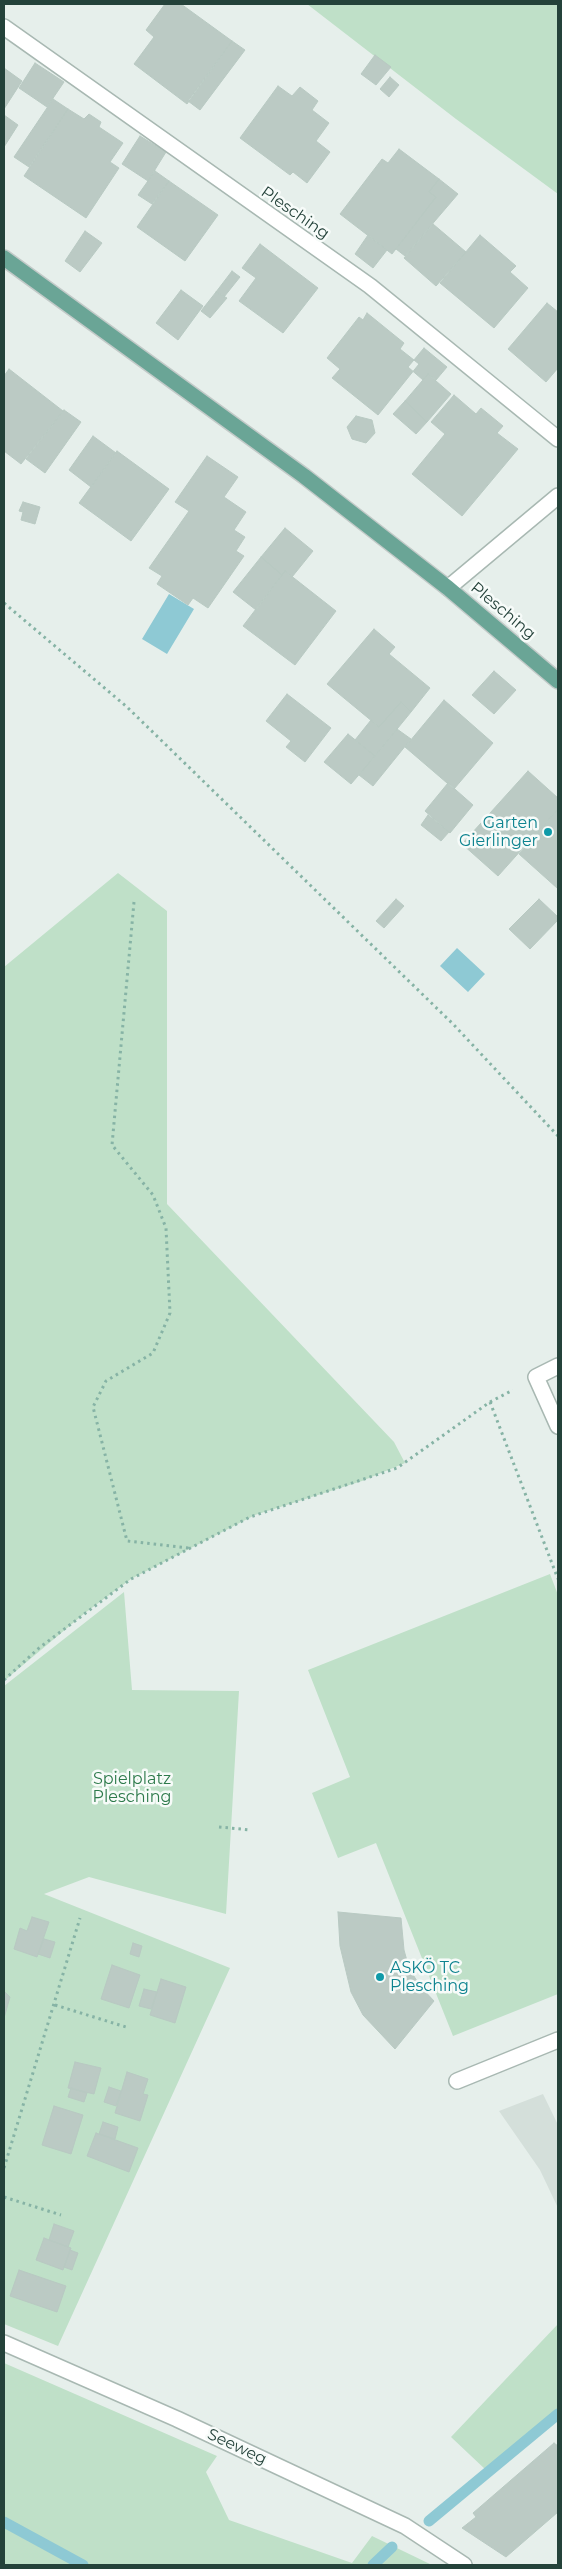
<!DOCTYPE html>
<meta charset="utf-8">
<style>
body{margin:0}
#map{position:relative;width:562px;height:2569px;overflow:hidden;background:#e6efeb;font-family:Montserrat,sans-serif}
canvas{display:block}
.frame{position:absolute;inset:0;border:5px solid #24423a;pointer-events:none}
</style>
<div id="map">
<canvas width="562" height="2569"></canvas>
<div class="frame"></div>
</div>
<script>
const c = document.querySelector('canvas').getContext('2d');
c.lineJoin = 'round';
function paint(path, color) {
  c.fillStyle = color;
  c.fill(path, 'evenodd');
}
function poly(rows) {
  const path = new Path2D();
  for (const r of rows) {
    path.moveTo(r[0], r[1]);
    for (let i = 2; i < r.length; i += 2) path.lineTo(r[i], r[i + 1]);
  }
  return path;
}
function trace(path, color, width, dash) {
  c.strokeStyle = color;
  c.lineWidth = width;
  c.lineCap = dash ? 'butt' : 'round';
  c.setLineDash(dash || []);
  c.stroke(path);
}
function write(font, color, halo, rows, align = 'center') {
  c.font = font + ' Montserrat,sans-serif';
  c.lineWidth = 5;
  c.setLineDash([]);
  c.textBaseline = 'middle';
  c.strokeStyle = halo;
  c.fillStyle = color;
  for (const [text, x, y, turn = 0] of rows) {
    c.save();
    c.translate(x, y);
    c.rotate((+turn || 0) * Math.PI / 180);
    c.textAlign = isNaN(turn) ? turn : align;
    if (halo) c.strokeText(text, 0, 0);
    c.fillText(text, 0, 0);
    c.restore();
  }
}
paint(poly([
 [543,2094,558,2125,558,2208,540,2170,499,2111]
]), '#d4dfda');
paint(poly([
 [307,4,558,4,558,194,456,119],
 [118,873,167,911,167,1204,394,1442,405,1463,362,1481,255,1515,131,1579,85,1613,4,1681,4,967],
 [550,1574,558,1595,558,1994,453,2036,376,1843,338,1858,312,1793,350,1777,308,1670],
 [124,1592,132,1690,239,1691,226,1914,89,1877,44,1894,230,1968,58,2346,4,2324,4,1686],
 [558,2324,558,2408,487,2471,451,2437],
 [4,2363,217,2456,206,2472,229,2520,352,2563,372,2536,432,2565,4,2565]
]), '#bfe0c8');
paint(poly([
 [169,594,194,609,167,654,142,639],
 [457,948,485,974,468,992,440,966]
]), '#8ec9d4');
trace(poly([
 [429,2521,558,2414],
 [4,2522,83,2565],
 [373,2565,392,2547]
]), '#8ec9d4', 11);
const building = poly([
 [165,4,181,4,232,41,187,104,134,64,154,37,146,30,165,4],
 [232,41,245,50,200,110,188,101,232,41],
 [375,55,391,67,376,85,361,74,375,55],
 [35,63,64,82,47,107,19,88,35,63],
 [4,68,22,81,4,109,4,68],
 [390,77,399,85,389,97,380,89,390,77],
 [278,86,292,96,300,87,318,101,312,110,329,123,316,141,330,152,307,183,293,172,290,175,240,138,278,86],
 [53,99,68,109,29,167,14,157,53,99],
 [68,109,84,119,89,114,101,122,99,127,123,143,110,162,119,168,86,218,24,176,68,109],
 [4,115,18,125,4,147,4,115],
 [140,136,166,152,148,181,122,164,140,136],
 [399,149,439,179,429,192,436,197,392,254,340,214,382,159,388,163,399,149],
 [155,171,169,181,152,204,138,195,155,171],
 [439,179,458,194,405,256,396,249,436,197,429,192,439,179],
 [169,181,218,215,185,261,137,227,169,181],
 [433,224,466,252,436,286,404,258,433,224],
 [85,231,102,243,80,272,65,261,85,231],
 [368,235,387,250,373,268,355,254,368,235],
 [480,235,516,266,510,272,528,288,494,328,440,283,480,235],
 [260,244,318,288,283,333,239,301,256,278,242,268,260,244],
 [232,271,240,277,224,297,216,292,232,271],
 [181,290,203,306,178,340,156,323,181,290],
 [216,292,227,298,210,318,201,311,216,292],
 [547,303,558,312,558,368,546,382,508,349,547,303],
 [367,313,404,343,400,349,419,364,378,415,332,378,340,369,327,358,359,317,363,320,367,313],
 [424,348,447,367,436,380,428,374,423,380,408,367,424,348],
 [9,369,63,411,21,464,4,451,4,376,9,369],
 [428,374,451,394,427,422,405,401,428,374],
 [454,395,476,414,481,408,503,426,497,433,518,449,462,516,412,474,445,434,431,422,454,395],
 [405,401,427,422,416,434,393,414,405,401],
 [64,410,81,422,45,473,26,459,64,410],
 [356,416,372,420,375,433,366,443,352,439,347,427,356,416],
 [93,436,116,453,91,487,69,470,93,436],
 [117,451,169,489,131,541,79,503,117,451],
 [207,456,238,477,224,497,246,512,234,530,245,537,236,551,244,556,208,608,193,598,188,605,157,584,162,576,149,568,189,511,175,502,207,456],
 [23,502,40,507,35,524,21,520,23,512,19,511,23,502],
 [285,528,313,551,292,577,285,571,282,575,261,557,285,528],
 [261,557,282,575,256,610,233,592,261,557],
 [285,571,336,611,295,665,243,626,285,571],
 [374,629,395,647,389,654,430,688,411,712,401,702,379,727,327,684,374,629],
 [494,671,516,690,494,714,472,695,494,671],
 [287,694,331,728,305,762,286,747,291,741,266,721,287,694],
 [444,700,493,743,454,789,405,747,444,700],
 [401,702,411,712,375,756,355,740,371,720,379,727,401,702],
 [397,729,411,739,373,786,359,775,397,729],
 [348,734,375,756,351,784,324,762,348,734],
 [528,771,558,798,558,809,498,876,462,844,528,771],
 [448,783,473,805,450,833,425,811,448,783],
 [558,809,558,886,557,888,519,854,558,809],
 [428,815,449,832,441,841,421,825,428,815],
 [396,899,404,906,384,928,376,921,396,899],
 [539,899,558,917,558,920,530,949,509,929,539,899],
 [338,1912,401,1918,404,1950,409,1968,420,1986,434,2001,395,2049,363,2015,351,1992,340,1946,338,1912],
 [32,1917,49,1922,37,1957,14,1949,20,1928,27,1931,32,1917],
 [44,1939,55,1942,50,1958,38,1954,44,1939],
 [133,1943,142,1946,139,1957,130,1954,133,1943],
 [112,1965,140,1975,129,2008,101,1999,112,1965],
 [161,1979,186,1987,175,2023,150,2015,161,1979],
 [144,1989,157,1992,151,2009,139,2006,144,1989],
 [4,1991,10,1997,4,2018,4,1991],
 [75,2062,101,2068,94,2094,68,2088,75,2062],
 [127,2072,148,2079,143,2094,148,2095,140,2121,115,2113,127,2072],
 [109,2087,121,2091,116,2106,104,2102,109,2087],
 [71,2088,87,2093,84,2102,68,2097,71,2088],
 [54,2106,83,2115,71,2154,42,2145,54,2106],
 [103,2122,118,2127,115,2139,99,2134,103,2122],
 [96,2133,138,2148,129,2172,87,2156,96,2133],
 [54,2224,74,2231,68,2247,49,2240,54,2224],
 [44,2238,71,2248,63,2270,36,2260,44,2238],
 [70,2250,78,2253,72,2270,64,2267,70,2250],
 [19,2270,66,2286,57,2312,10,2296,19,2270],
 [554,2443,558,2446,558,2512,506,2557,462,2528,476,2517,473,2513,554,2443]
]);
paint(building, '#bbcac4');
trace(building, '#b8c9c2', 1);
const minor = poly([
 [4,27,370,286,558,439],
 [448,588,558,496],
 [558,1366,536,1377,558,1426],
 [457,2081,558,2040],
 [4,2343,177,2419,405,2526,464,2565]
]);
const major = poly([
 [4,258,304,476,448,588,558,681]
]);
trace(minor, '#a8b8b2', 18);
trace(major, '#c2cac8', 18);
trace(poly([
 [4,603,127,707,453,1024,558,1136],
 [134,902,112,1145,153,1195,166,1228,170,1313,153,1353,106,1381,93,1407,127,1541,189,1548],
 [490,1402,558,1579],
 [4,1680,39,1648,131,1579,250,1517,397,1468,490,1402,513,1390],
 [219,1827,251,1830],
 [55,2005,126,2027],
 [4,2168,80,1918],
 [4,2197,61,2215]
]), '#86b3a5', 3, [2.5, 4]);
trace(minor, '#fff', 15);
trace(major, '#6aa596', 15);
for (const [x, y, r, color] of [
 [548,832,5,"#0f9aa8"],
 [380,1977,5,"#0f9aa8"]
]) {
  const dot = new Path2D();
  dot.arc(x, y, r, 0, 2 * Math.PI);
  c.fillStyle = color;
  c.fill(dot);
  trace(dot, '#f7fbf9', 2);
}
write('16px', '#24423a', '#f7fbf9', [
 ["Plesching",295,213,35],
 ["Plesching",503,611,40],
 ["Seeweg",237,2447,25]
]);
write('16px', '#0d838f', '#f7fbf9', [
 ["Garten",538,823],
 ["Gierlinger",538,841],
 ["ASKÖ TC",390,1968,"left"],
 ["Plesching",390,1986,"left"]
], 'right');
write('16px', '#2d7a4b', '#f7fbf9', [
 ["Spielplatz",132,1779],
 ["Plesching",132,1797]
]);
</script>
